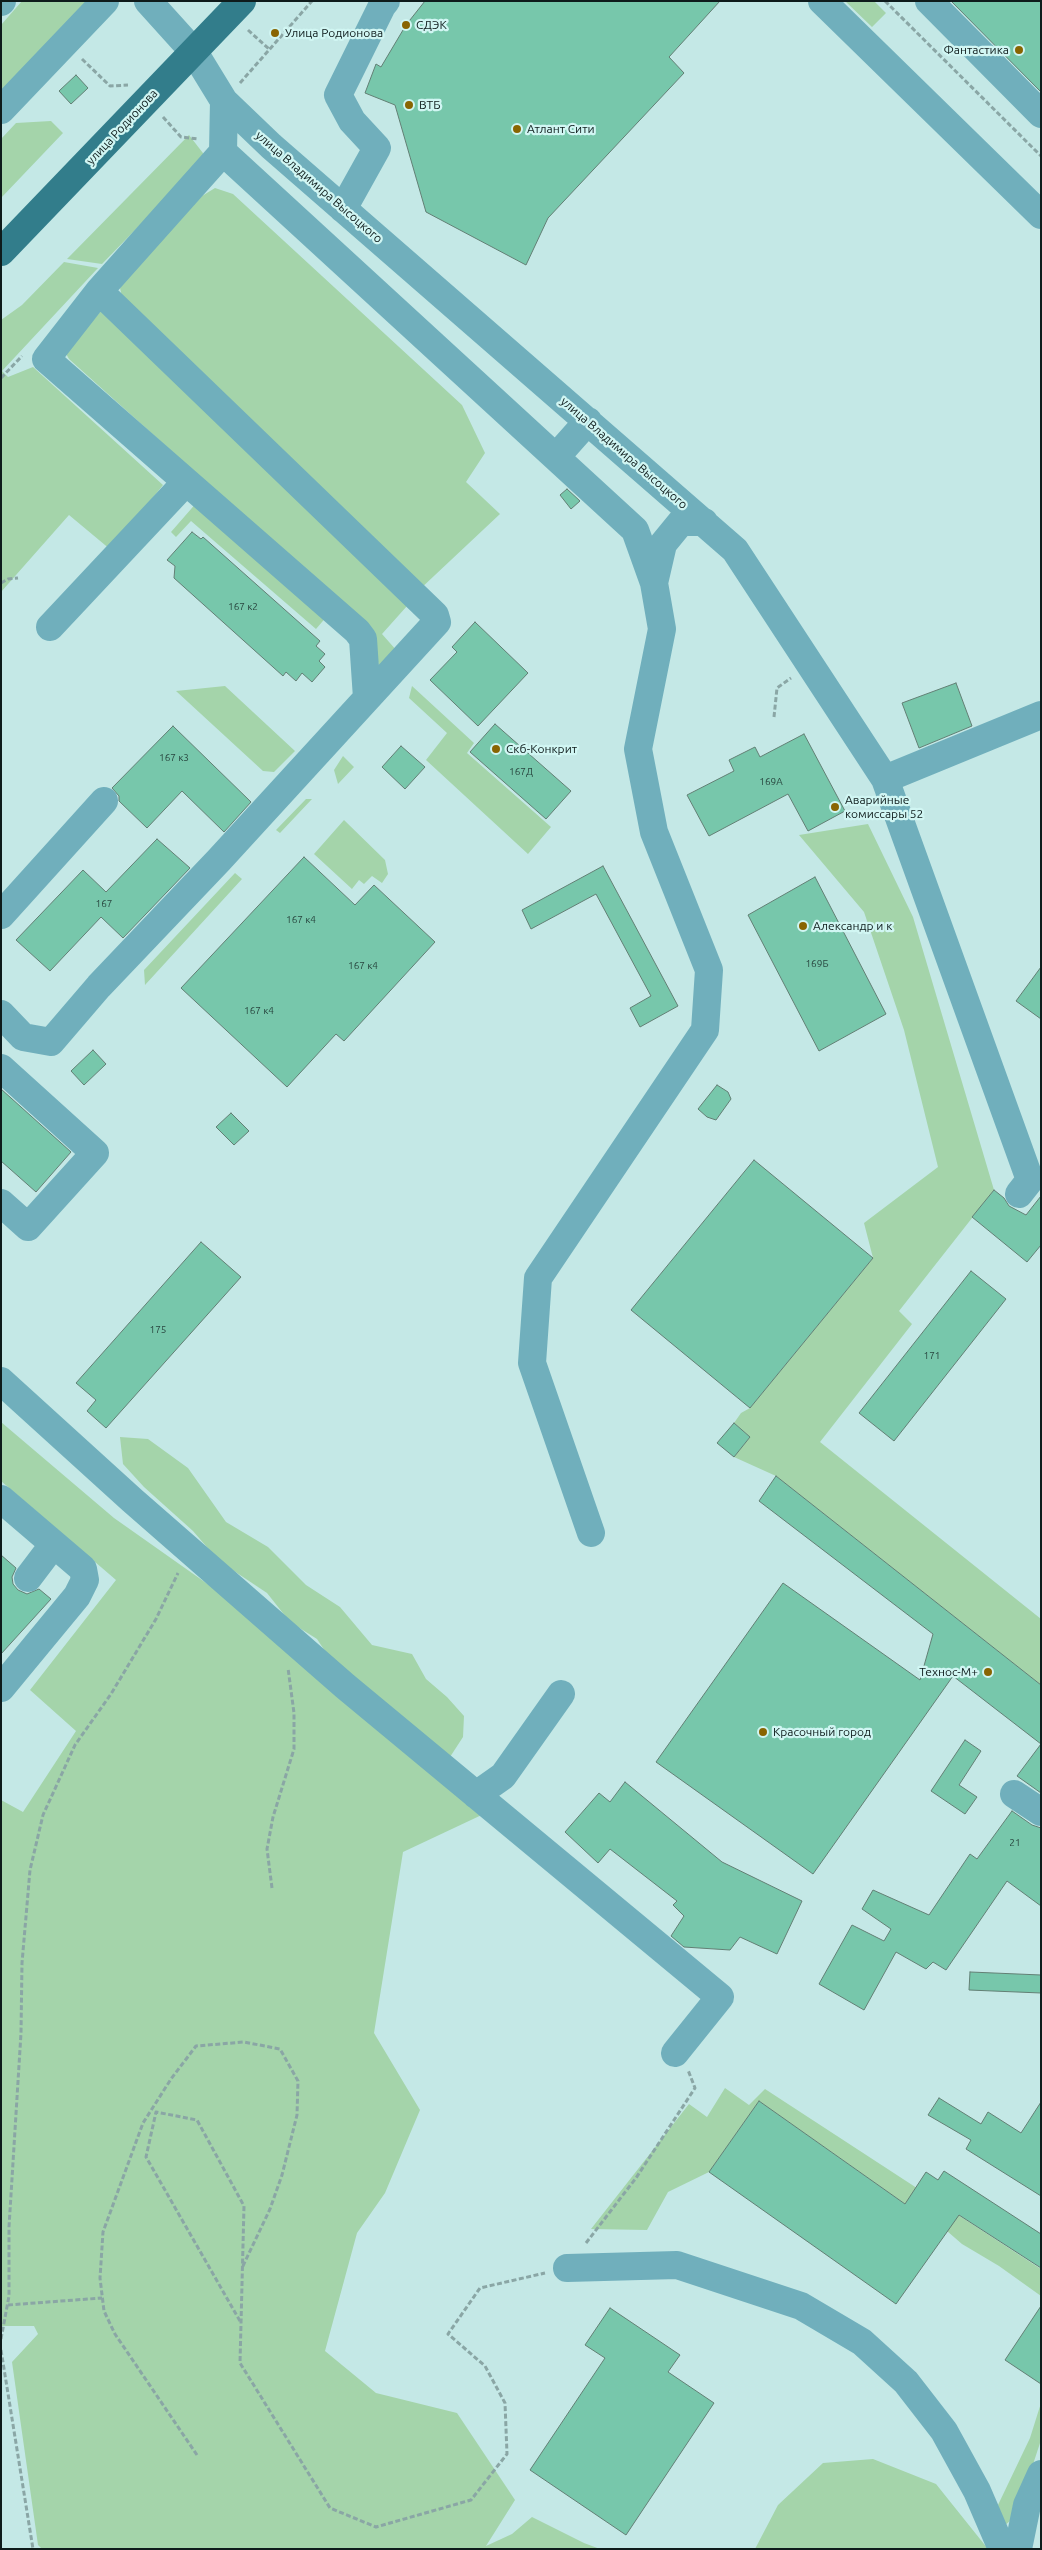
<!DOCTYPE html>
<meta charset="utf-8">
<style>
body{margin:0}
#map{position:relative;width:1042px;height:2550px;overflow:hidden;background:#c4e8e6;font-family:Ubuntu,sans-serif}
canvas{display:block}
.frame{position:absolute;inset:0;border:2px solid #0e1b1b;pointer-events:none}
</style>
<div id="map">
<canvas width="1042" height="2550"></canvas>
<div class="frame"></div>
</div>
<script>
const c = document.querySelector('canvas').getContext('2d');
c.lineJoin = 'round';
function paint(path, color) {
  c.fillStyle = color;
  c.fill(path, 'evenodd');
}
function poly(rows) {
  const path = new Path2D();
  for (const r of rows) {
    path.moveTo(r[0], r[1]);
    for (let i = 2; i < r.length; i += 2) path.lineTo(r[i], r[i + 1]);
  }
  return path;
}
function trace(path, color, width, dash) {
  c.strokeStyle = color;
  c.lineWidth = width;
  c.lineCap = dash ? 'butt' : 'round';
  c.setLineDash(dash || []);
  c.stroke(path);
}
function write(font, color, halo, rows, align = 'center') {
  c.font = font + ' Ubuntu,sans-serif';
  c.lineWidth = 4.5;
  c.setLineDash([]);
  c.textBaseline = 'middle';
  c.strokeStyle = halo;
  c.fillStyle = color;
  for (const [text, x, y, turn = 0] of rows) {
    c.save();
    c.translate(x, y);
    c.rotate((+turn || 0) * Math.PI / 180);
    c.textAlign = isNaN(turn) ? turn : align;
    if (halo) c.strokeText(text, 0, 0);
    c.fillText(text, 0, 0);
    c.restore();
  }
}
paint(poly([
 [22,1,88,1,1,91,1,25],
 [845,1,874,1,886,13,872,27],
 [51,121,63,133,1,198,1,139,16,123],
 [189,135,206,157,102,264,67,259],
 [215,188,233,194,462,405,485,453,466,482,500,514,418,591,124,305,120,288,127,274,202,196],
 [64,262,98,268,2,371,8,377,33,367,163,485,111,550,69,515,1,592,1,320,22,305],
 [101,311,407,606,382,634,397,651,380,679,375,634,69,359,65,352],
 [198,501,328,615,316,629,191,521,176,537,171,532],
 [225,686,295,751,274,772,263,771,176,691],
 [412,686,474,743,467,753,551,827,528,854,426,760,447,733,409,698],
 [343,756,354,767,338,784,334,770],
 [306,799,312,799,280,833,276,830],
 [344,820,385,860,388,874,382,883,372,876,364,884,359,880,352,889,314,854],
 [868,824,913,917,994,1190,899,1311,912,1324,820,1442,1041,1619,1041,1685,776,1476,734,1457,750,1437,734,1423,741,1413,750,1408,873,1258,864,1223,938,1167,904,1030,864,912,799,835],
 [235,873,242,879,145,985,144,970],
 [1,1422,114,1518,243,1609,329,1657,317,1639,290,1622,267,1593,219,1561,193,1531,144,1487,123,1464,120,1437,148,1439,188,1468,226,1522,268,1547,306,1585,340,1607,372,1645,412,1654,426,1679,447,1697,464,1716,463,1737,450,1757,488,1812,403,1852,374,2033,420,2110,385,2193,357,2233,325,2351,376,2393,457,2413,515,2500,486,2546,512,2534,532,2517,584,2543,600,2549,42,2549,38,2545,12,2362,38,2334,34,2326,1,2326,1,1800,23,1812,76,1731,30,1690,116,1580,1,1481],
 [725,2088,749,2105,765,2089,1041,2269,1041,2296,999,2266,962,2244,940,2225,918,2213,759,2101,709,2172,668,2192,647,2230,591,2229,689,2104,707,2117],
 [1041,2403,1041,2440,1016,2516,1004,2526,998,2505,1030,2438],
 [873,2459,936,2484,988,2549,755,2549,778,2505,823,2463]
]), '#a4d4aa');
const building = poly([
 [425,1,720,1,669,57,684,73,548,218,526,265,426,212,395,105,365,93,376,64,381,67,406,25,425,1],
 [951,1,1041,1,1041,92,951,1],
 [76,75,88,88,71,104,59,91,76,75],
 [567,489,580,501,571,509,560,495,567,489],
 [192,532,201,539,203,537,320,641,316,646,325,654,319,661,325,667,312,682,302,673,296,681,286,672,283,676,174,578,175,566,167,560,192,532],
 [475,622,528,673,478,726,430,680,457,652,452,647,475,622],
 [956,683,972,726,919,748,902,703,956,683],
 [495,724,571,791,546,819,470,752,495,724],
 [173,726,251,802,224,832,182,791,147,828,119,801,119,796,112,788,173,726],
 [804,734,845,811,808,831,788,794,709,836,687,795,734,771,729,760,755,747,760,757,804,734],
 [401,746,425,767,405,789,382,767,401,746],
 [157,839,190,868,123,938,101,917,50,971,16,940,83,870,106,892,157,839],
 [304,857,355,905,374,885,435,942,344,1041,336,1034,287,1087,181,988,304,857],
 [603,866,678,1006,640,1027,630,1008,651,996,596,894,531,929,522,910,603,866],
 [815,877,886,1014,819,1051,748,915,815,877],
 [1041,967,1041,1019,1016,1001,1041,967],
 [93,1050,106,1064,84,1085,71,1071,93,1050],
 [717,1085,728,1092,731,1099,716,1120,707,1117,698,1109,717,1085],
 [1,1089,71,1152,36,1192,1,1161,1,1089],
 [231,1113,249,1131,234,1145,216,1127,231,1113],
 [754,1160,873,1258,750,1408,631,1310,754,1160],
 [994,1190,1004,1198,1009,1206,1026,1215,1041,1196,1041,1245,1027,1262,972,1217,994,1190],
 [201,1242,241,1277,106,1428,87,1411,96,1400,76,1383,201,1242],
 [971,1271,1006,1299,894,1441,859,1413,971,1271],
 [734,1423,750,1437,734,1457,717,1443,734,1423],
 [776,1476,1041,1685,1041,1793,1017,1776,1041,1744,953,1676,813,1874,656,1762,783,1583,920,1680,933,1634,759,1501,776,1476],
 [1,1555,16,1568,12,1577,13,1584,18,1590,27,1594,39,1589,51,1599,1,1654,1,1555],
 [965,1740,981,1751,959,1785,977,1797,965,1814,931,1791,965,1740],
 [625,1782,722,1862,802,1901,777,1954,740,1937,730,1950,684,1947,671,1936,684,1916,673,1905,677,1901,610,1849,598,1863,565,1832,599,1793,610,1802,625,1782],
 [1012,1811,1032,1825,1041,1828,1041,1906,1007,1881,946,1970,933,1962,926,1969,896,1952,864,2010,819,1984,852,1925,884,1941,891,1929,862,1909,873,1890,929,1915,970,1854,977,1859,1012,1811],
 [970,1972,1041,1975,1041,1993,969,1990,970,1972],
 [939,2098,981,2124,988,2112,1021,2133,1041,2102,1041,2196,966,2149,971,2140,928,2115,939,2098],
 [759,2101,905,2204,926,2172,938,2180,944,2171,1041,2234,1041,2268,959,2215,896,2304,709,2172,759,2101],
 [1041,2306,1041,2384,1005,2360,1041,2306],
 [610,2308,680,2355,668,2372,714,2403,626,2535,530,2470,605,2358,585,2345,610,2308]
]);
paint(building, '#77c7ab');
trace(building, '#627f74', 1);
trace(poly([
 [885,1,1041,156],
 [248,30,269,49],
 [82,59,110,86,128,85],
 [240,83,312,1],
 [163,117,181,137,198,139],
 [1,378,22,356],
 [1,583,8,579,18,578],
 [774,717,777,688,791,678],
 [272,1888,267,1849,273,1817,294,1749,294,1713,288,1668],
 [586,2243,636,2178,695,2088,688,2070],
 [8,2305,102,2298],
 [240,2321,146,2157,156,2112,197,2120,244,2206,240,2363,330,2508,376,2527,471,2500,507,2454,505,2403,485,2366,448,2334,480,2288,545,2273],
 [1,2339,9,2296,9,2227,21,2033,22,1963,30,1870,43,1815,75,1745,111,1694,156,1619,178,1573],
 [1,2350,33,2549],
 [197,2455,115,2334,104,2311,100,2278,103,2232,143,2123,171,2079,196,2046,244,2042,280,2049,298,2081,297,2115,282,2175,270,2209,242,2268]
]), '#8aa6a5', 3, [5, 2.5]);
trace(poly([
 [148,1,194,52,224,101,271,146,735,550,885,779,1041,715],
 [822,1,1041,215],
 [929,1,1041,114],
 [1,2,2,1],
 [224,101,223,152,635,530,654,583,662,629,638,749,654,832,709,970,705,1030,538,1278,532,1363,591,1533],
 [1,110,105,1],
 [343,209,377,148,352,121,338,95,382,6,386,1],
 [99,291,46,359,357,631,363,639,367,698],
 [556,457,588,421],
 [654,583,663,544,681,522,704,522],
 [50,627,186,482],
 [885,779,1030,1180,1019,1194],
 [1,915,104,801],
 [1,1014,23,1037,51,1042,99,986,219,860,437,622,435,615,99,291,223,152],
 [1,1068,95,1153,28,1227,1,1203],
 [1,1381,132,1500,345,1686,720,1997,675,2053],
 [1,1499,83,1569,85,1580,77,1596,1,1688],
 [28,1578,53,1545],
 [1014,1794,1041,1812],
 [476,1795,503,1776,561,1694],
 [567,2268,677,2265,801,2306,862,2342,906,2382,944,2431,977,2491,1002,2549],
 [1018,2549,1027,2505,1041,2474]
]), '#70afbc', 28);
trace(poly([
 [1,252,242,1]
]), '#327d8b', 28);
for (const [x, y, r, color] of [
 [406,25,5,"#896502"],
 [275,33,5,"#896502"],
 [1019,50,5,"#896502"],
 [409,105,5,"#896502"],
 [517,129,5,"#896502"],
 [496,749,5,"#896502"],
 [835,807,5,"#896502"],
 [803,926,5,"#896502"],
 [988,1672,5,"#896502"],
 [763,1732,5,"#896502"]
]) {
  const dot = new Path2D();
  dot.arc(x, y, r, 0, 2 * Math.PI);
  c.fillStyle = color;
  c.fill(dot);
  trace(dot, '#d1f6f3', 2);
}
write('10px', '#28463f', null, [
 ["167 к2",243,607],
 ["167 к3",174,758],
 ["167Д",521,772],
 ["169А",771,782],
 ["167",104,904],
 ["167 к4",301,920],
 ["169Б",817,964],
 ["167 к4",363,966],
 ["167 к4",259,1011],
 ["175",158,1330],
 ["171",932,1356],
 ["21",1015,1843]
]);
write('12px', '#0e1b1b', '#d1f6f3', [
 ["СДЭК",416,25],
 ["Улица Родионова",285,33],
 ["Фантастика",1009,50,"right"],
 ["ВТБ",419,105],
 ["Атлант Сити",527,129],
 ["Скб-Конкрит",506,749],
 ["Аварийные",845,800],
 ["комиссары 52",845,814],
 ["Александр и к",813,926],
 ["Технос-М+",978,1672,"right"],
 ["Красочный город",773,1732]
], 'left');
write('12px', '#0e1b1b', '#d1f6f3', [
 ["улица Родионова",122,127,-47],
 ["улица Владимира Высоцкого",319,187,41],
 ["улица Владимира Высоцкого",624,453,41]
]);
</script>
